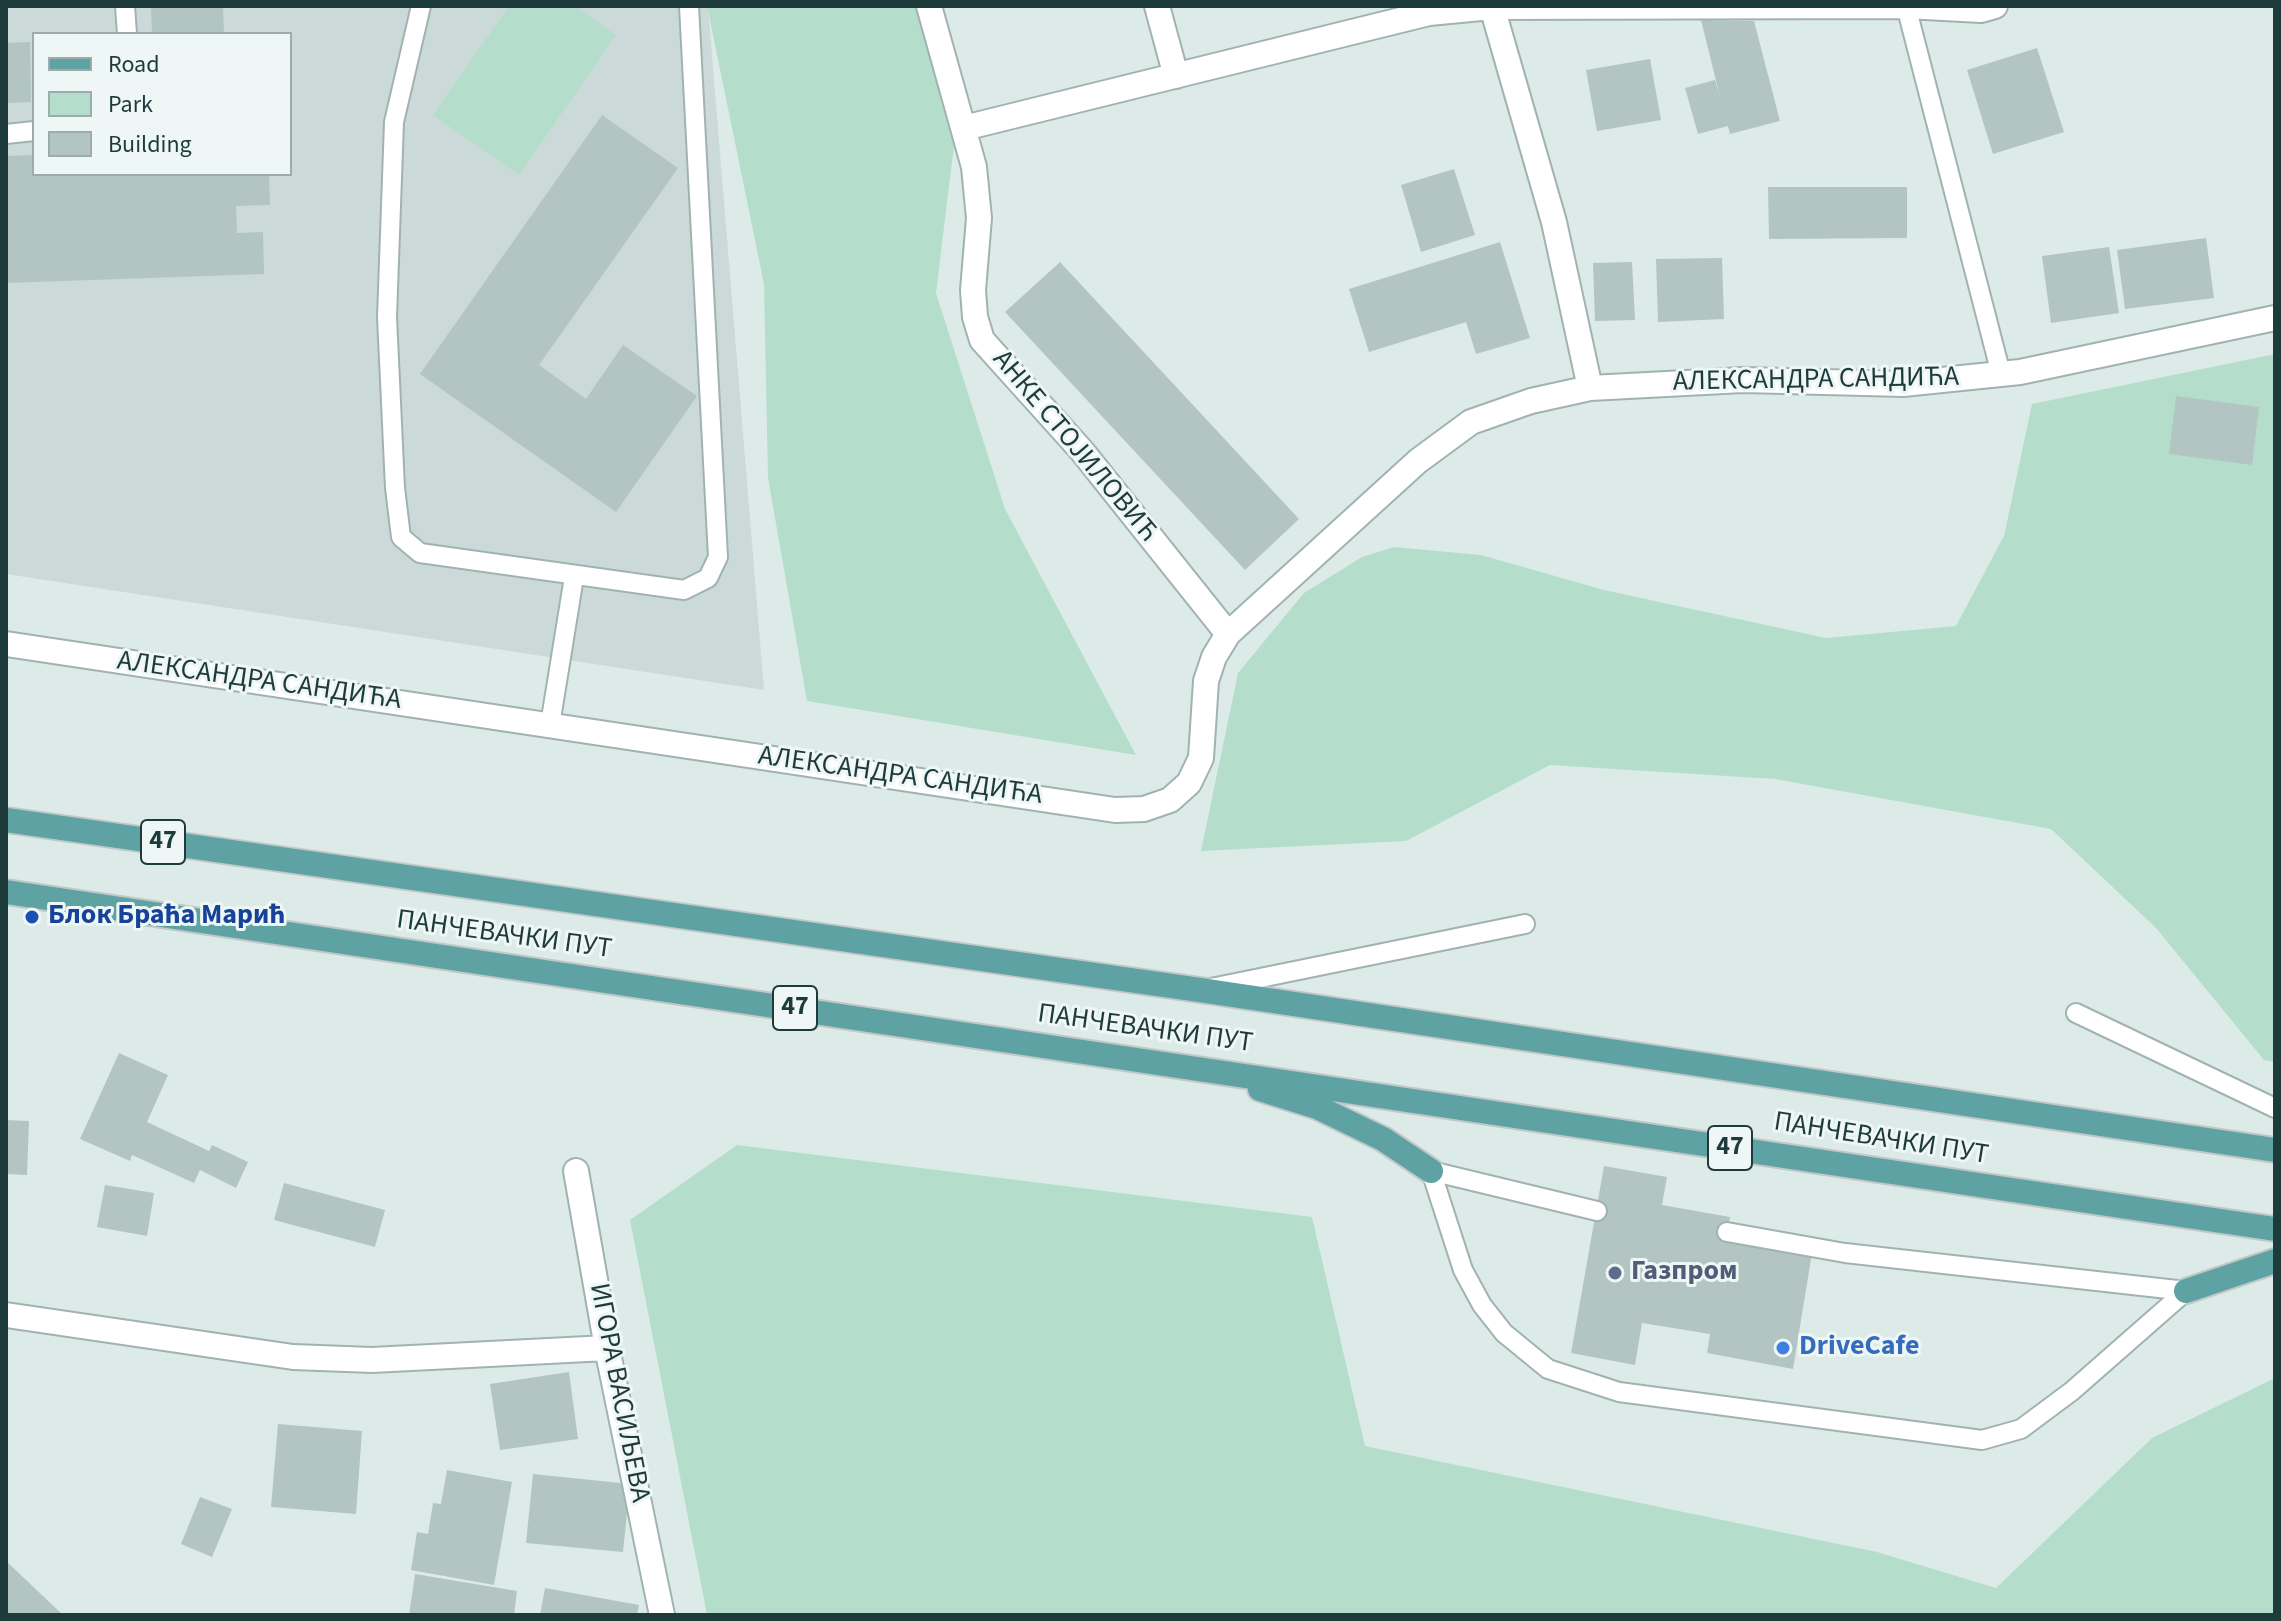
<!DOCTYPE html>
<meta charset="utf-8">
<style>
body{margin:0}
#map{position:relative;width:2281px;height:1621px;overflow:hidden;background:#ddebe8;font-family:"Source Sans 3",sans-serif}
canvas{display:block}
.frame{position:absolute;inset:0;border:8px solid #1e3b3b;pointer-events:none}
.legend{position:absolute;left:32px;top:32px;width:260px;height:144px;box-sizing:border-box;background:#eef7f5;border:2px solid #9bacab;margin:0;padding:10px 14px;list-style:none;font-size:24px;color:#1e3b3b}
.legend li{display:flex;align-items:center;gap:16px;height:40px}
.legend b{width:40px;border:2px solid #9bacab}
</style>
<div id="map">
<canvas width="2281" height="1621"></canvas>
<div class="frame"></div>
<ul class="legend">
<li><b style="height:10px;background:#5ea2a4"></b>Road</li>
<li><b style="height:22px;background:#b4decb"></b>Park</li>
<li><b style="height:22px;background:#b2c5c2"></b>Building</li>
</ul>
</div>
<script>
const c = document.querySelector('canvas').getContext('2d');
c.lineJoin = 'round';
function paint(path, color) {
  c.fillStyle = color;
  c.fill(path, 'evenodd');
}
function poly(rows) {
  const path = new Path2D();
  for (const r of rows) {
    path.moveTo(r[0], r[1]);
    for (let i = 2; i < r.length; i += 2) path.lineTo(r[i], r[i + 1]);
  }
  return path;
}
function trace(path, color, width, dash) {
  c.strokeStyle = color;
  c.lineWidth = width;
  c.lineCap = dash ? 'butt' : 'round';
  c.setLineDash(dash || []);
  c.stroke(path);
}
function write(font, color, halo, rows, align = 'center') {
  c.font = font + ' "Source Sans 3",sans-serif';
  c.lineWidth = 6;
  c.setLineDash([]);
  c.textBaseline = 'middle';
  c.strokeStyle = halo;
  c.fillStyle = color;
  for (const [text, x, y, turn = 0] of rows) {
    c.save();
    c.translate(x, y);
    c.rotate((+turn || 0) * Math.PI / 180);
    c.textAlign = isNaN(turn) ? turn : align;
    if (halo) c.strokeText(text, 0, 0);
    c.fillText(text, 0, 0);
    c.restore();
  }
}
paint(poly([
 [6,6,708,6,764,690,6,574],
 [34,34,290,34,290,174,34,174]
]), '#cbdad8');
paint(poly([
 [509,6,575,6,616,35,519,175,433,115],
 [707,6,918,6,955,137,936,293,1005,509,1136,755,807,701,768,478,764,284],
 [2275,354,2275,1062,2264,1060,2156,928,2051,829,1775,779,1550,765,1406,841,1201,851,1238,673,1304,593,1362,557,1394,547,1481,555,1604,590,1826,638,1956,626,2004,536,2032,404],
 [737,1145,1312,1217,1365,1446,1877,1552,1996,1588,2152,1438,2275,1378,2275,1615,707,1615,630,1220]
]), '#b4decb');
paint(poly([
 [151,6,223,6,224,34,152,34],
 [1701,20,1754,21,1780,121,1730,134,1728,126,1698,134,1685,88,1715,80,1720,97],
 [30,42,31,102,6,103,6,43],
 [2037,48,2064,132,1993,154,1967,70],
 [1650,59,1661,120,1597,131,1586,70],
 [602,115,678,168,539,365,586,399,623,345,697,396,616,512,420,374],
 [34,155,34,174,269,174,270,205,236,206,237,233,263,232,264,274,6,283,6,156],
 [1454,169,1475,235,1421,252,1401,185],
 [1768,187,1907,187,1907,238,1769,239],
 [2206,238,2214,298,2125,309,2117,250],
 [1500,242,1530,338,1476,354,1466,322,1369,352,1349,289],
 [2109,247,2119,313,2051,323,2042,256],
 [1722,258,1724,319,1658,322,1656,259],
 [1060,262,1299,519,1245,570,1005,312],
 [1632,262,1635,320,1595,321,1593,263],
 [2176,396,2259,407,2252,465,2169,454],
 [119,1053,168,1075,147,1122,209,1151,212,1145,248,1162,236,1188,200,1170,194,1183,132,1155,130,1161,80,1139],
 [6,1120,29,1121,27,1175,6,1174],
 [1604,1166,1667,1177,1662,1205,1730,1217,1726,1239,1812,1253,1793,1369,1707,1353,1710,1334,1642,1323,1635,1365,1571,1353],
 [284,1183,385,1210,375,1247,274,1220],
 [105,1185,154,1193,147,1236,97,1227],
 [569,1372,578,1439,500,1450,490,1384],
 [278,1424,362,1431,356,1514,271,1507],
 [447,1470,512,1482,494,1585,411,1570,417,1532,428,1534,433,1503,441,1504],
 [533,1474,630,1484,623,1552,526,1543],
 [200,1497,232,1509,212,1557,181,1544],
 [6,1561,63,1615,6,1615],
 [415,1574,517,1591,514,1615,409,1615],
 [545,1588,639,1605,637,1615,540,1615]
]), '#b2c5c2');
const service = poly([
 [125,6,127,34],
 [421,6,394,122,387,317,395,488,401,537,420,553,684,590,708,578,718,557,689,6],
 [1906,6,2001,374],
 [6,134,34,131],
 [550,725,574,577],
 [1211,988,1525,924],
 [2076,1013,2275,1108],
 [1431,1171,1463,1270,1482,1305,1504,1333,1548,1369,1619,1392,1982,1440,2021,1429,2072,1391,2186,1291],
 [1431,1171,1597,1211],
 [1727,1232,1845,1253,2186,1291]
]);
const minor = poly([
 [929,6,974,167,979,218,973,290,975,317,982,340,1082,451,1228,634],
 [1157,6,1176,76],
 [1492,7,1554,222,1590,388],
 [964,128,1429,13,1492,7,1906,6,1981,10,1995,6],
 [6,644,1115,810,1144,809,1170,800,1189,783,1201,758,1206,681,1214,657,1228,634,1418,461,1471,422,1531,401,1590,388,1743,380,1903,384,2020,372,2275,318],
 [576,1171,607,1348,662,1615],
 [6,1315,293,1357,372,1360,607,1348]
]);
const primary = poly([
 [6,820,1200,990,2275,1150],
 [6,892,2275,1229],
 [1260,1089,1317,1107,1383,1139,1431,1171],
 [2186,1291,2275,1261]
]);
trace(service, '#a0b3b1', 22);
trace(minor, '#a0b3b1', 28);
trace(primary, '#c0c8c8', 28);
trace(service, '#fff', 18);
trace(minor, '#fff', 24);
trace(primary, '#5ea2a4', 24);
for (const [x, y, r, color] of [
 [32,917,8,"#1a4fb4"],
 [1615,1273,8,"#5c6f8a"],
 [1783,1348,8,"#3f7fe0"]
]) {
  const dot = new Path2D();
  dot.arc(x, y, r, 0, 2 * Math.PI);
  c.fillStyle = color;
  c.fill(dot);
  trace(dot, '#eef7f5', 3);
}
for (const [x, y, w] of [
 [163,842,44],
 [795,1008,44],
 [1730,1148,44]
]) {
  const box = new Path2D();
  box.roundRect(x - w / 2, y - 22, w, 44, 6);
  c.fillStyle = '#eef7f5';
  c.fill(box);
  trace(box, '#1e3b3b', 2);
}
write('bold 26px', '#1e3b3b', null, [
 ["47",163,842],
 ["47",795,1008],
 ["47",1730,1148]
]);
write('28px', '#1e3b3b', '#eef7f5', [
 ["АЛЕКСАНДРА САНДИЋА",1816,381,-1],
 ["АНКЕ СТОЈИЛОВИЋ",1074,447,50],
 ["АЛЕКСАНДРА САНДИЋА",259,682,8],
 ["АЛЕКСАНДРА САНДИЋА",900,777,8],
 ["ПАНЧЕВАЧКИ ПУТ",504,936,8],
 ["ПАНЧЕВАЧКИ ПУТ",1145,1030,8],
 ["ПАНЧЕВАЧКИ ПУТ",1881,1140,9],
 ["ИГОРА ВАСИЉЕВА",618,1393,79]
]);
write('bold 28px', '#164399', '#eef7f5', [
 ["Блок Браћа Марић",48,917]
], 'left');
write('bold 28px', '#4e5e75', '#eef7f5', [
 ["Газпром",1631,1273]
], 'left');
write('bold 28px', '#366cbe', '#eef7f5', [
 ["DriveCafe",1799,1348]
], 'left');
</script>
